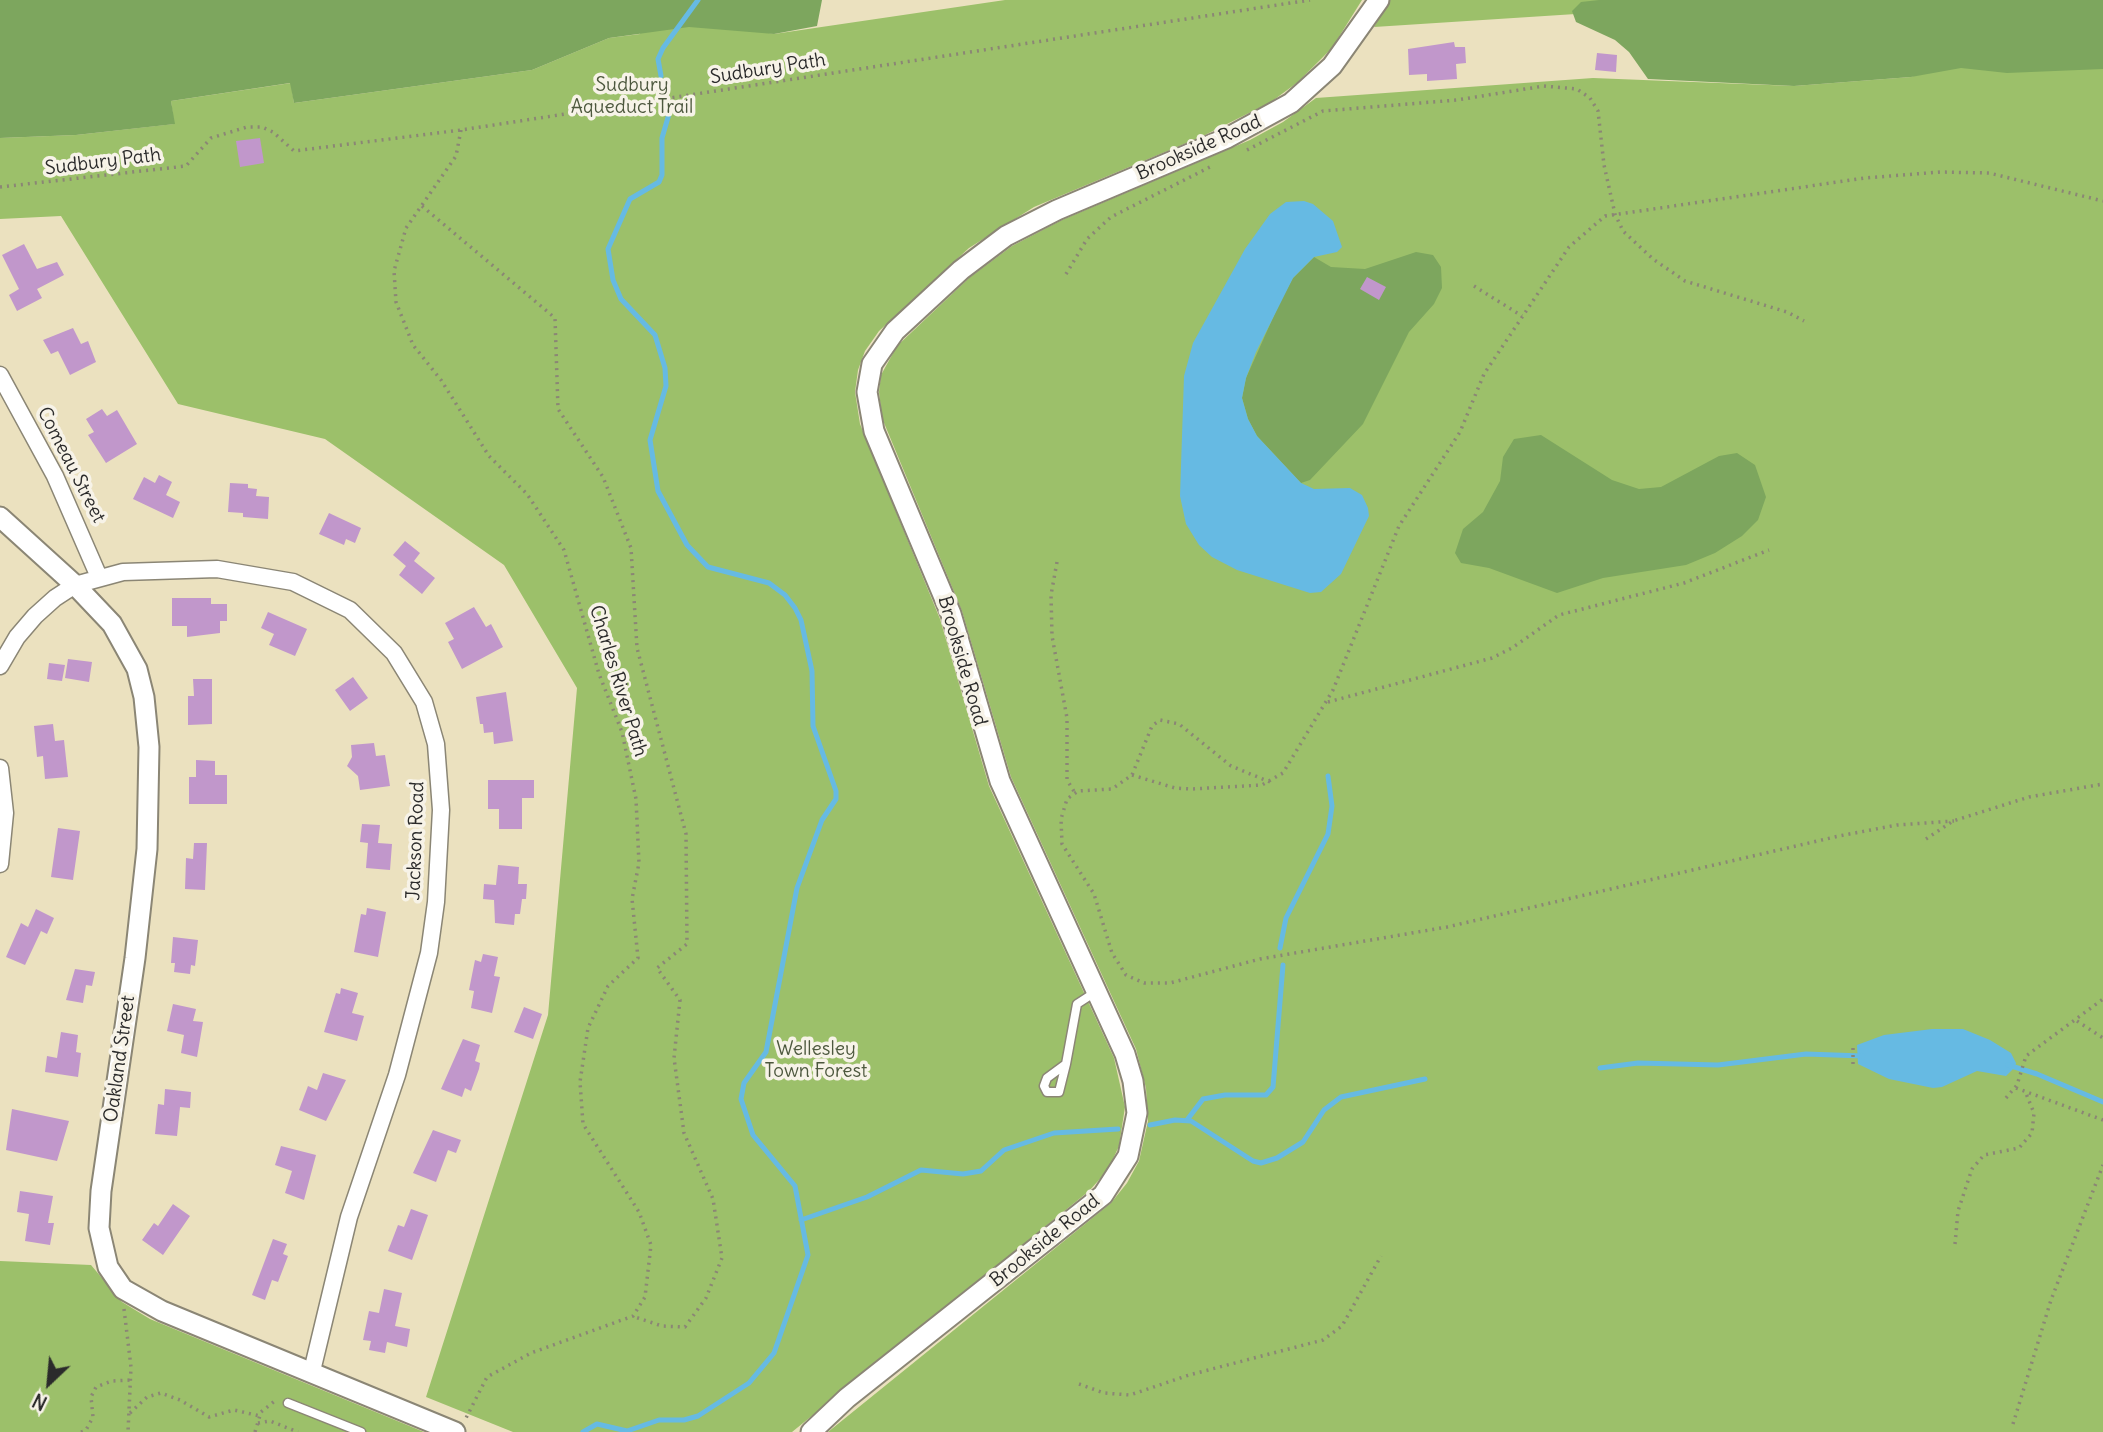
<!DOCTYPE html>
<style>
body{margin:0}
#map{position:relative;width:2103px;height:1432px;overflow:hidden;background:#ebe1bf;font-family:Delius,sans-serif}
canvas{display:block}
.north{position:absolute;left:14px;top:1348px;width:70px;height:70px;-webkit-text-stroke:5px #f7f3e8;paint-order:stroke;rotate:206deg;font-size:19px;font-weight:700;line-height:28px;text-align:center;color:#2b2b2b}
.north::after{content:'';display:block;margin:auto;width:24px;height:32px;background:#2b2b2b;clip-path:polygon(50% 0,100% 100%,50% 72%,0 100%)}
</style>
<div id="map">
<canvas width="2103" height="1432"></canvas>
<div class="north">N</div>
</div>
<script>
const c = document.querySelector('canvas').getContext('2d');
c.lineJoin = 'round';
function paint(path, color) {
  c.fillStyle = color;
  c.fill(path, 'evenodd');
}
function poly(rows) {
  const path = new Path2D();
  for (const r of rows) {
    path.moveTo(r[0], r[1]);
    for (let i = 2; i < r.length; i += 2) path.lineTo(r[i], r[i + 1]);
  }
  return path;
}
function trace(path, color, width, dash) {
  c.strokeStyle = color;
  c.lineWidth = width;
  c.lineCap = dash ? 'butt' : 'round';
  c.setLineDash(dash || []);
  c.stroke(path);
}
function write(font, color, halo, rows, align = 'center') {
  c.font = font + ' Delius,sans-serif';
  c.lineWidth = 7;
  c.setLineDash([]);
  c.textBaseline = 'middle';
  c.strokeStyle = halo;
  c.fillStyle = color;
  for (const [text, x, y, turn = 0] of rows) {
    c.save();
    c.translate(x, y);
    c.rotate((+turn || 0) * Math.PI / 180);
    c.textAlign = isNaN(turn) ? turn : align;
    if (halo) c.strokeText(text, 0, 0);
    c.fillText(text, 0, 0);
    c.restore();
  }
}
paint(poly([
 [1005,0,1362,0,1332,48,1298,82,1271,102,1203,136,1034,207,969,248,879,331,865,351,858,370,855,392,860,424,940,619,989,786,1114,1058,1125,1107,1119,1146,1108,1170,1089,1191,792,1432,513,1432,426,1397,548,1015,577,688,504,565,325,439,178,404,61,216,0,219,0,138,76,135,174,124,171,101,291,83,294,103,532,70,609,38,640,34,643,9,774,34],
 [1390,0,1793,0,1374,27],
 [2103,0,2103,1432,828,1432,1111,1203,1127,1183,1139,1161,1148,1121,1146,1088,1136,1049,1011,777,962,611,882,418,879,392,881,375,897,346,969,278,1012,246,1062,220,1250,140,1283,122,1316,98,1593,78,1794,86,1911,77],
 [0,1261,91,1265,122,1302,150,1319,424,1432,0,1432]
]), '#9cc06a');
paint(poly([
 [0,0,822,0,817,26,774,34,689,27,609,38,532,70,294,103,290,83,171,101,175,124,76,135,0,138],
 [1599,0,2103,0,2103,69,2007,73,1961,68,1911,77,1794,86,1648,79,1629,52,1615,40,1576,22,1572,11,1581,2],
 [1416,252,1433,255,1441,267,1442,288,1434,304,1409,332,1363,424,1310,480,1301,483,1257,436,1248,419,1242,398,1246,378,1280,302,1293,278,1314,257,1331,267,1365,269],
 [1541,435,1612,480,1639,489,1661,487,1719,456,1737,453,1755,465,1766,497,1758,520,1742,536,1715,553,1686,565,1603,578,1557,593,1489,568,1461,563,1455,553,1463,529,1483,512,1500,481,1503,457,1514,439]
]), '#7da65e');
paint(poly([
 [1304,201,1313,204,1333,221,1342,247,1337,252,1314,257,1293,278,1256,352,1246,378,1242,398,1248,419,1257,436,1301,483,1314,489,1350,488,1362,495,1368,508,1369,516,1341,574,1321,592,1310,593,1237,570,1212,557,1199,545,1186,524,1180,496,1184,376,1193,343,1245,249,1270,214,1286,202],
 [1932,1029,1963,1029,1990,1040,2011,1053,2016,1063,2015,1067,2006,1076,1977,1071,1942,1087,1933,1088,1889,1079,1858,1064,1857,1045,1884,1035]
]), '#66bae3');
trace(poly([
 [661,76,658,59,663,48,698,0],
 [1280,948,1286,918,1328,834,1332,806,1328,776],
 [2008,1065,2037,1074,2103,1102],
 [1600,1068,1638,1063,1718,1065,1806,1054,1863,1056],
 [1187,1120,1203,1099,1225,1095,1266,1095,1273,1087,1283,965],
 [1150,1125,1175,1120,1191,1121,1253,1161,1261,1163,1277,1158,1303,1142,1324,1110,1341,1097,1425,1079],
 [801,1220,867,1197,921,1170,963,1174,981,1171,1004,1150,1054,1133,1118,1129],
 [583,1432,597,1424,627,1431,659,1420,684,1420,698,1416,749,1383,774,1353,808,1255,795,1186,753,1135,741,1099,744,1083,766,1052,797,888,822,820,836,799,836,791,813,726,812,671,801,620,795,608,785,595,769,583,708,567,687,545,658,491,650,440,666,386,665,368,655,335,621,299,613,280,608,249,630,199,659,182,662,175,662,138,669,114,667,105]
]), '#66bae3', 5);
paint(poly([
 [1454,42,1455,47,1465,47,1466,63,1456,64,1457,79,1427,81,1427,74,1409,75,1408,49],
 [1597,53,1617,55,1616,72,1595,70],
 [260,138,264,163,240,167,236,141],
 [24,244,37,269,57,262,64,275,37,289,42,298,17,311,9,295,19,289,2,255],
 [1367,277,1386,287,1379,300,1360,289],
 [73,328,81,344,88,341,96,362,70,375,58,351,51,354,43,340],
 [102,409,107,416,117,410,137,444,106,463,88,435,94,432,86,419],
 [159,475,172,482,166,495,180,502,173,518,133,499,144,477,155,483],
 [230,483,248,484,248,488,257,489,256,496,269,497,268,519,243,517,243,513,228,512],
 [329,513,361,528,355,543,346,539,344,545,319,534],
 [405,541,420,553,414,561,435,578,422,594,399,575,406,566,393,555],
 [172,598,211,598,211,604,227,604,227,621,220,621,220,633,187,637,187,626,172,626],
 [474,607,486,627,491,624,503,647,462,669,448,642,454,639,445,623],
 [268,612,307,629,295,656,269,645,274,634,261,628],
 [68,659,92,662,89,682,65,678],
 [49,663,65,665,62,681,47,679],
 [353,677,368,698,350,711,335,690],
 [193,679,212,679,212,724,188,725,188,696,194,696],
 [506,692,513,741,494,744,493,732,484,733,483,724,480,724,476,697],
 [53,724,55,741,64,740,68,777,45,779,43,756,37,757,34,726],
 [374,743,376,756,385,755,390,786,360,790,358,776,347,766,352,757,351,745],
 [196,760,215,761,215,775,227,775,227,804,189,804,189,777,196,777],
 [488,780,534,780,534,798,522,798,522,829,499,829,499,809,488,809],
 [362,824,380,825,378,843,392,844,390,870,366,868,368,843,360,842],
 [58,828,80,831,73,880,51,877],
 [194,843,207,843,205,890,185,889,186,858,193,859],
 [498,865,519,867,518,884,527,884,526,899,522,899,520,914,515,914,514,925,495,923,494,900,483,899,484,884,496,885],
 [367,908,386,912,378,957,354,952,361,914,366,915],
 [36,909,54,918,47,934,41,931,25,965,6,957,21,923,28,927],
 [173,937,198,940,195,966,191,965,190,974,174,972,175,963,171,963],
 [483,954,498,957,494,976,500,977,492,1013,471,1008,474,991,469,990,475,960,481,962],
 [75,969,95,972,92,986,86,985,83,1003,66,1000],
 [341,988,358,993,352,1013,364,1016,357,1041,324,1032,336,993,340,994],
 [173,1004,196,1009,193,1021,203,1022,197,1057,181,1053,184,1035,167,1031],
 [524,1007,542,1014,533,1039,514,1032],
 [61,1032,78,1035,76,1052,81,1053,78,1077,45,1072,47,1056,57,1058],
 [463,1039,480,1045,475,1061,480,1063,479,1069,471,1091,465,1088,462,1097,441,1089],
 [323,1073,346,1080,326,1121,299,1110,308,1086,317,1090],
 [165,1089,191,1092,190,1108,180,1107,177,1136,155,1134,158,1104,164,1105],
 [12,1109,69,1121,57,1161,6,1150],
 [433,1130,461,1140,456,1153,448,1150,436,1182,413,1173],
 [281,1146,316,1155,304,1200,285,1193,292,1171,275,1165],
 [20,1191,53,1196,48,1223,54,1223,50,1245,25,1241,29,1214,17,1212],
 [173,1204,190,1216,163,1255,142,1240,154,1223,158,1226],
 [411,1209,428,1215,412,1260,388,1251,398,1225,404,1227],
 [273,1239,287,1244,283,1254,288,1256,278,1282,272,1280,265,1300,252,1295],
 [384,1289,402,1293,395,1326,410,1329,407,1347,387,1342,385,1353,369,1350,371,1341,363,1340,369,1311,379,1313]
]), '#c197cb');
const service = poly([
 [1066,1064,1059,1092,1047,1092,1044,1086,1047,1078,1066,1064,1077,1004,1097,991],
 [288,1403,361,1432]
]);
const minor = poly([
 [0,375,55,476,99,577],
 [0,666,17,637,35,616,55,598,75,585,123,572,217,569,293,582,350,610,394,653,424,702,436,744,441,810,436,902,429,953,397,1075,349,1217,312,1371],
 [0,768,5,813,0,864]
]);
const tertiary = poly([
 [0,517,75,585,112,624,137,669,144,697,149,747,147,849,135,958,101,1191,99,1228,108,1267,123,1289,162,1311,455,1432],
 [811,1432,847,1398,1103,1195,1128,1156,1137,1113,1133,1081,1125,1054,1000,781,951,614,874,431,867,392,872,364,895,331,961,270,1006,236,1057,210,1227,138,1291,103,1332,66,1379,0]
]);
trace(service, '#8b8675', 11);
trace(minor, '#8b8675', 19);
trace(tertiary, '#8b8675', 23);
trace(poly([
 [461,130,456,156,406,228,394,271,396,302,413,345,441,380,489,456,527,494,564,550,599,674,622,732,636,799,639,863,632,899,638,958,608,986,588,1028,580,1082,583,1124,639,1212,651,1245,645,1297,633,1316,531,1353,487,1377,466,1418],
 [1247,150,1323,111,1457,100,1544,86,1577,89,1590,98,1598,111,1604,165,1615,214,1623,231,1653,259,1685,281,1787,312,1804,321],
 [0,187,186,166,211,138,247,127,262,127,273,132,294,151,461,130,1310,0],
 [422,206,555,318,558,409,603,477,631,548,637,648,686,834,687,944,657,968,680,1000,674,1058,684,1133,713,1199,722,1258,706,1298,685,1327,662,1326,635,1317],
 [1066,274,1087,239,1111,217,1212,166],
 [1474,286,1522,316],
 [1057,562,1051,595,1052,636,1067,718,1067,780,1075,793],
 [1328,702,1492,658,1512,648,1559,615,1684,583,1769,550],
 [1132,775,1175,788,1191,789,1262,785,1283,773,1333,690,1399,526,1460,432,1484,374,1569,247,1605,216,1865,178,1940,172,1989,173,2103,201],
 [1270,782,1231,766,1179,724,1160,720,1152,726,1132,775,1112,789,1078,791,1067,799,1061,819,1062,844,1094,894,1112,953,1126,975,1144,983,1170,983,1260,959,1447,927,1839,836,1897,825,1954,821],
 [1926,839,1953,821,2029,797,2103,784],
 [2077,1021,2103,1038],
 [1853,1048,1853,1066],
 [2016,1088,2103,1120],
 [2006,1098,2017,1085,2026,1056,2103,999],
 [1955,1244,1958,1211,1972,1169,1984,1155,2019,1148,2032,1133,2034,1113,2025,1091],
 [124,1309,131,1367,128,1432],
 [1079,1384,1104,1393,1130,1395,1189,1375,1323,1340,1342,1326,1381,1256],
 [130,1413,147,1397,161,1393,180,1400,209,1417,234,1410,260,1416],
 [258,1423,270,1421,298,1432],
 [2013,1424,2051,1300,2103,1165],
 [81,1432,86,1430,93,1417,91,1397,96,1387,112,1381,131,1380],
 [255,1432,261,1412,276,1400]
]), '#8b8675', 3.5, [2, 5]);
trace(service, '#fff', 8);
trace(minor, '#fff', 16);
trace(tertiary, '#fff', 19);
write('19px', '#2b2b2b', '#f7f3e8', [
 ["Sudbury Path",768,69,-9],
 ["Brookside Road",1199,148,-24],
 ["Sudbury Path",103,162,-7],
 ["Comeau Street",71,465,63],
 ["Brookside Road",962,661,74],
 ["Charles River Path",618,681,73],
 ["Jackson Road",416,841,-88],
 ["Oakland Street",120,1059,-82],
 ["Brookside Road",1045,1241,-39]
]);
write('19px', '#4d583e', '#f7f3e8', [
 ["Sudbury",632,86],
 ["Aqueduct Trail",632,108],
 ["Wellesley",816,1050],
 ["Town Forest",816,1072]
]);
</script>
